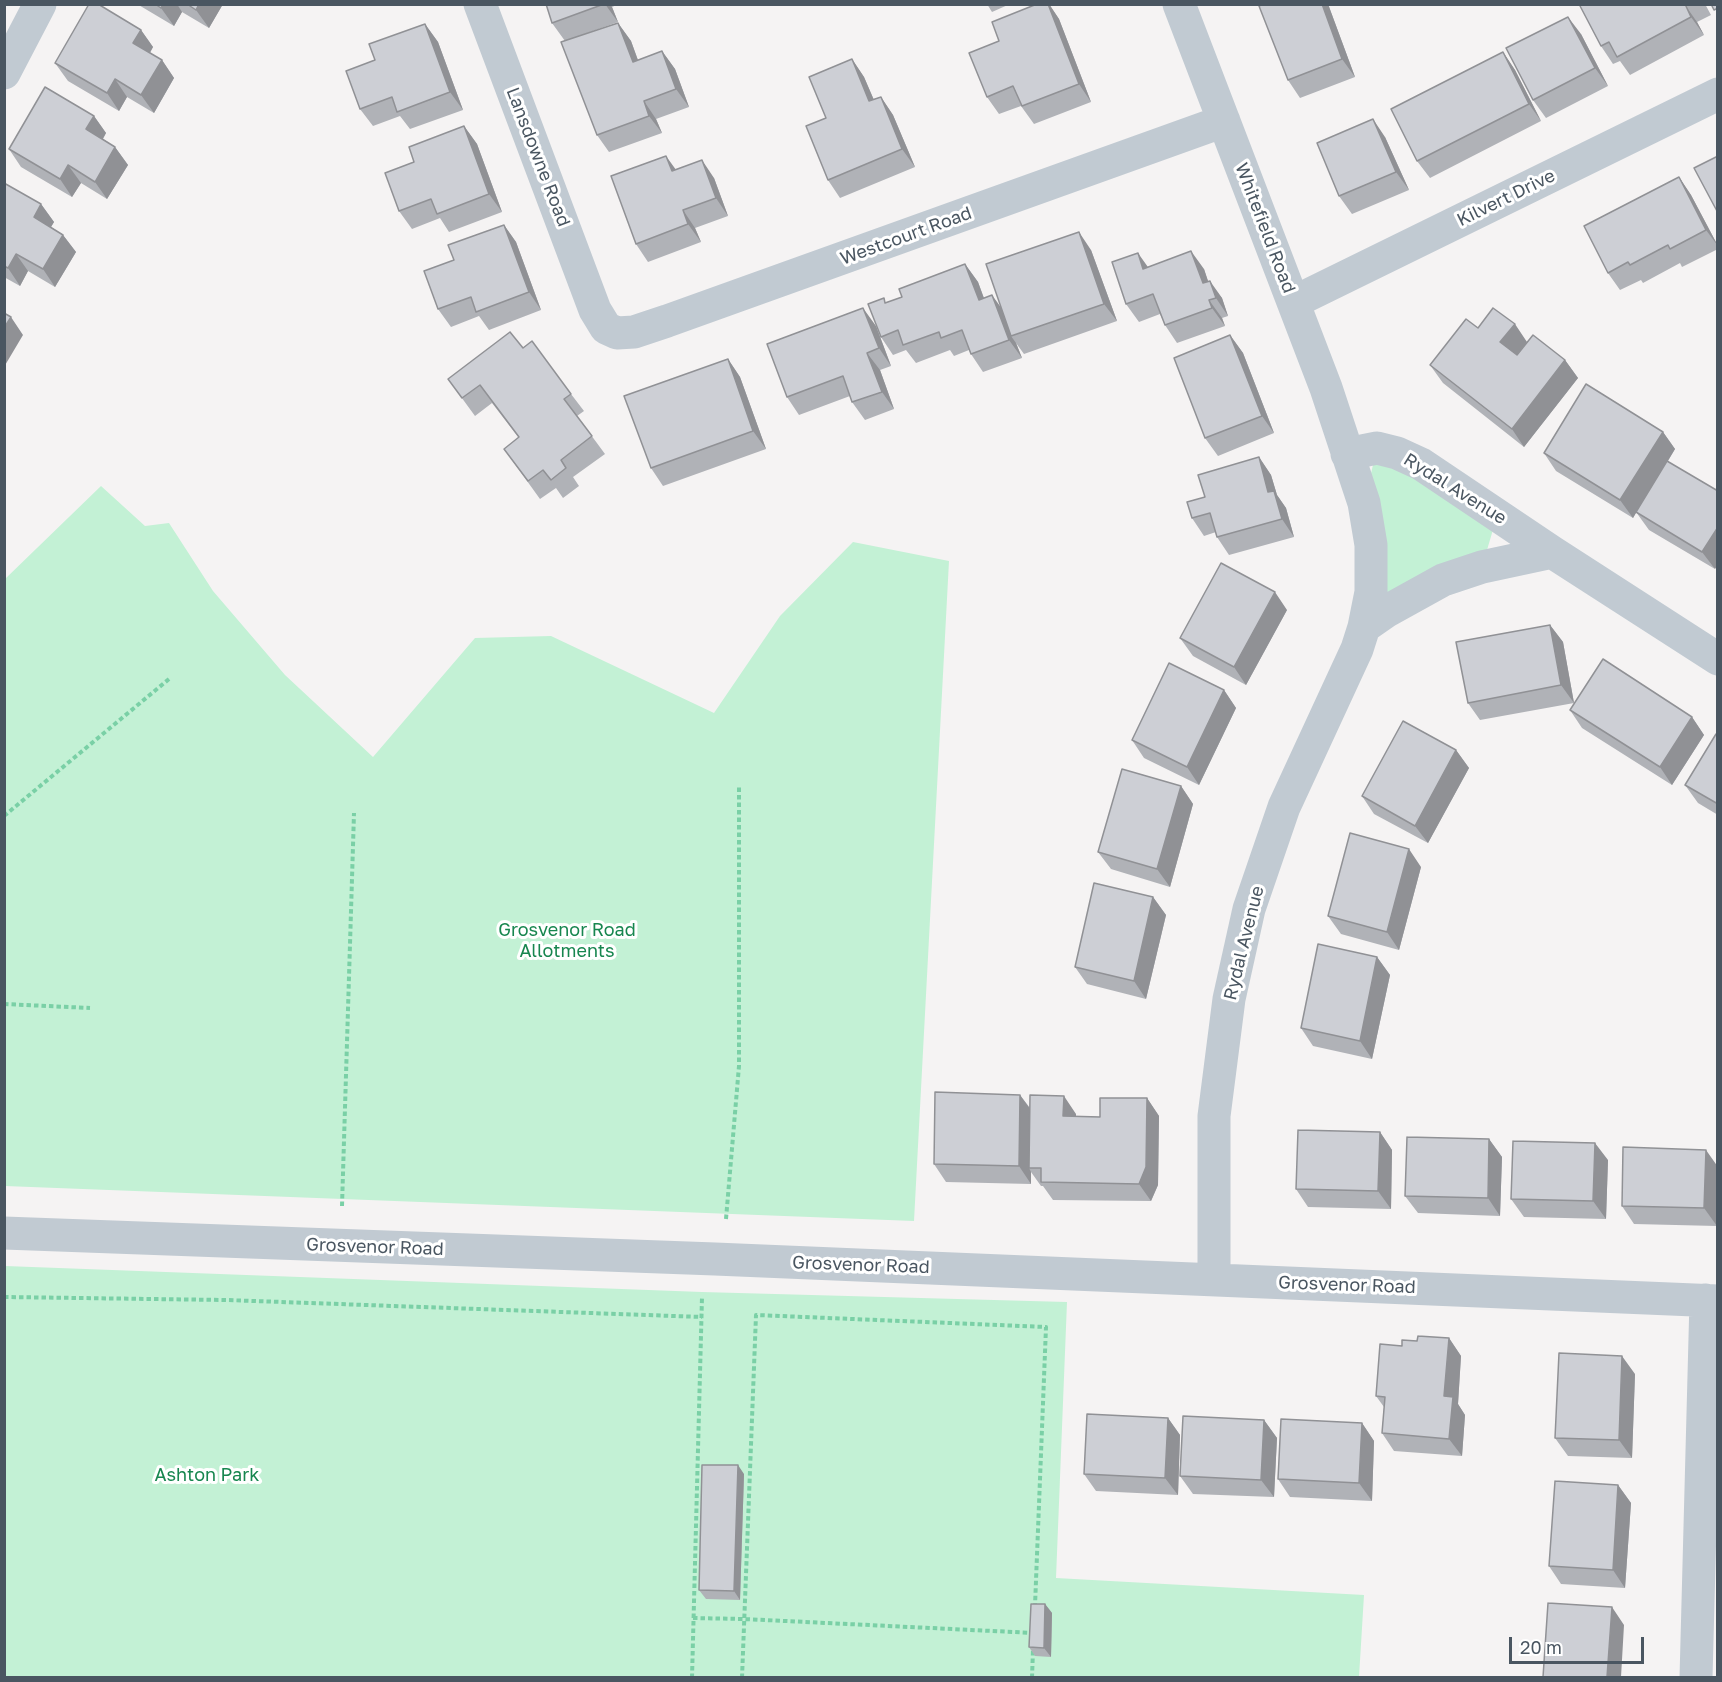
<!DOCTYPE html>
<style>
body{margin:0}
#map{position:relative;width:1722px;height:1682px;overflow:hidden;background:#f5f3f3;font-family:"Golos Text",sans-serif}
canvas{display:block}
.frame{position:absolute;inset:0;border:6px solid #4a5661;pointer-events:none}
.scale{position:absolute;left:1509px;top:1637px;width:135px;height:27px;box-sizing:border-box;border:3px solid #4a5661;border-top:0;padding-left:8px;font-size:18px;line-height:21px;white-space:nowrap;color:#4a5661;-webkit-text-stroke:4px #fff;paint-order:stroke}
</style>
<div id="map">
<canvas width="1722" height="1682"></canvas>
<div class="frame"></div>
<div class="scale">20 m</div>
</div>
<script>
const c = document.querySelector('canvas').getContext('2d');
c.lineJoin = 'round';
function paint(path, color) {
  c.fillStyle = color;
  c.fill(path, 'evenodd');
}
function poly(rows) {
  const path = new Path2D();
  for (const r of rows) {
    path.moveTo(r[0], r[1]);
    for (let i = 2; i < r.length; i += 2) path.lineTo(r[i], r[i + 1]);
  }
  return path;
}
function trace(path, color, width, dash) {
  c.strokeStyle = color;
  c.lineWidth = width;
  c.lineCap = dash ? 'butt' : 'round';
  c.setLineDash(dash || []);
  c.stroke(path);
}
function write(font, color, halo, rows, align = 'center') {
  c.font = font + ' "Golos Text",sans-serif';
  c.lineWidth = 6;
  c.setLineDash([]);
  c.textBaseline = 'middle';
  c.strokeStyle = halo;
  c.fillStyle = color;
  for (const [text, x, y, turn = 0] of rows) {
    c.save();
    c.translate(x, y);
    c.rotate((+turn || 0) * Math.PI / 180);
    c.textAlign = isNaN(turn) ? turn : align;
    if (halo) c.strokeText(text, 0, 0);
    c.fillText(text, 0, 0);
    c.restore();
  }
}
paint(poly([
 [1377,448,1497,516,1482,567,1410,598,1371,592,1364,503],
 [101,486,145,526,169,523,213,591,285,675,373,757,475,638,551,636,714,713,780,616,853,542,949,561,914,1221,5,1186,5,579],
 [5,1266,702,1292,1067,1302,1056,1578,1364,1595,1359,1677,5,1678]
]), '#c3f1d5');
trace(poly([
 [4,816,169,679],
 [4,1004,90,1008],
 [342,1206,354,813],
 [726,1219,739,1066,739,785],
 [4,1297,226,1300,702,1317],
 [693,1618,744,1619,1034,1633],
 [692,1678,702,1297],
 [742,1678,756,1315,1046,1327,1035,1606],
 [1032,1678,1033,1650]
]), '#7ad0a6', 4, [4.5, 3]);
trace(poly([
 [480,4,595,310,606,328,617,333,634,332,667,321,1224,121],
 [1179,4,1326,388,1364,503,1371,545,1371,592,1364,627,1357,649,1284,807,1249,909,1229,999,1214,1116,1214,1280],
 [4,73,40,4],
 [1294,302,1718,94],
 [1347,454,1377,448,1397,453,1421,464,1552,552,1718,659],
 [1364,627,1387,611,1443,580,1482,567,1552,552],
 [4,1233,715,1259,1718,1301],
 [1696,1678,1706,1300]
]), '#c1cad2', 33);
paint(poly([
 [137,4,223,4,209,28,182,12,174,26],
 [546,4,619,4,612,7,618,22,565,41,552,23],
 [987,4,1010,4,992,12],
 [1037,4,1049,4,1059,19,1091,102,1034,124,1021,106,999,114,987,97,999,41],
 [1263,4,1328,4,1355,77,1300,98,1288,80],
 [1579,4,1705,4,1711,15,1697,22,1704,35,1630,75,1620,61,1613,64,1601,46],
 [618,23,631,41,638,60,662,51,675,69,689,107,656,119,662,133,609,152,597,135],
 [425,24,438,42,463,110,410,129,400,116,373,126,360,109,375,60],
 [141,30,153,47,150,53,162,60,174,78,154,113,127,97,119,111,68,81,55,63],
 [1581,34,1608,86,1546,118,1533,100],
 [1503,52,1515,70,1541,121,1430,178,1417,161],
 [852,59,864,77,874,100,881,97,893,115,915,167,840,198,828,180,826,118],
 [94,116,106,133,103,139,115,147,128,165,107,199,81,183,72,197,21,167,9,149],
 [464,126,477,144,502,212,449,232,440,218,412,229,399,211,414,162],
 [1385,137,1409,190,1352,214,1339,196],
 [676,170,714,178,728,216,695,228,701,242,648,262,636,244],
 [1679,177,1691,195,1718,246,1718,249,1682,267,1680,263,1643,283,1641,280,1620,290,1608,273],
 [4,183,41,204,54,222,51,227,63,235,76,252,55,287,28,271,20,286,4,277],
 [504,225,516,242,541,310,489,330,479,316,451,327,438,309,454,260],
 [1091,250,1117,321,1024,354,1016,343,1022,358,983,372,971,354,969,350,954,356,950,350,916,363,906,350,893,355,881,337,887,303,902,297,965,264,978,282,984,298,1002,310],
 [1148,267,1204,269,1208,281,1222,298,1228,316,1222,318,1225,326,1177,343,1165,325,1160,314,1139,322,1126,304],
 [876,326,891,366,880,370,894,409,865,420,852,402,850,396,799,415,787,397],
 [1478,328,1527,342,1565,360,1578,378,1524,447,1443,383,1430,365],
 [1230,335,1243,353,1274,433,1218,456,1205,438],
 [523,348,571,394,584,411,577,416,605,454,573,477,579,486,563,498,556,488,540,499,504,449,519,438,492,403,475,416,448,379],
 [728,359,740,377,766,449,663,486,651,468],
 [1663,432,1675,449,1668,461,1715,569,1649,530,1636,512,1633,518,1556,471,1544,453],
 [1259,457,1271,475,1277,495,1286,508,1294,537,1229,555,1217,537,1216,532,1204,536,1192,518,1205,497],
 [1287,610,1246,685,1193,656,1180,638],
 [1550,625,1563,642,1574,703,1480,720,1468,703],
 [1224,690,1236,708,1199,785,1144,758,1132,740],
 [1570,710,1692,717,1704,735,1672,785,1582,728],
 [1718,735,1718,815,1698,803,1685,785],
 [1456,750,1469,768,1428,843,1374,814,1362,796],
 [1181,786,1193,804,1170,887,1111,869,1098,852],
 [1421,867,1399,950,1341,934,1328,916],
 [1153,897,1166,915,1146,999,1087,984,1075,967],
 [1377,957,1390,975,1372,1059,1313,1046,1301,1028],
 [1020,1095,1030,1108,1076,1114,1076,1116,1100,1117,1147,1098,1159,1116,1158,1185,1151,1201,1053,1200,1043,1186,1041,1186,1031,1172,1031,1184,946,1182,934,1164],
 [1380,1132,1392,1150,1391,1209,1308,1207,1296,1189],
 [1489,1139,1502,1157,1500,1216,1418,1213,1405,1196],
 [1706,1150,1717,1226,1634,1224,1622,1206],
 [1608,1160,1606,1219,1524,1217,1511,1199],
 [1449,1338,1461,1356,1458,1404,1465,1415,1462,1456,1394,1451,1382,1433,1384,1407,1376,1396,1402,1346,1417,1341],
 [1635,1374,1632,1458,1568,1456,1555,1438],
 [1168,1418,1180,1435,1178,1495,1096,1491,1084,1474],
 [1264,1420,1277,1438,1274,1497,1193,1494,1180,1476],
 [1362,1423,1374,1441,1372,1501,1290,1497,1278,1479],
 [744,1474,740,1600,706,1599,699,1590],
 [1618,1485,1631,1503,1625,1588,1561,1584,1549,1566],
 [1045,1604,1052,1613,1051,1657,1035,1656,1029,1647]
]), '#b0b2b7');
paint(poly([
 [163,4,177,4,182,12,174,26,161,8],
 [199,4,223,4,209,28,196,10],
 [605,4,610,4,612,7,618,22],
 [1048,4,1049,4,1059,19,1091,102,1079,84],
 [1322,4,1328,4,1355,77,1342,59],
 [1685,5,1697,22,1704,35,1691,17],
 [1568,17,1581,34,1608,86,1595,68],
 [618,23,631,41,645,80,633,62],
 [425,24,438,42,463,110,450,92],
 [141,30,153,47,145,61,133,43],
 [662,51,675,69,689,107,676,89],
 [1503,52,1515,70,1541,121,1529,104],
 [852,59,864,77,882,119,869,101],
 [162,60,174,78,154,113,141,95],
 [115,79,127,97,119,111,107,93],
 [881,97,893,115,915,167,902,149],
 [644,101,656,119,662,133,649,116],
 [94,116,106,133,98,147,86,129],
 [1373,119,1385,137,1409,190,1396,172],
 [464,126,477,144,502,212,489,194],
 [115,147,128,165,107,199,95,182],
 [666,156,679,174,672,171],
 [702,160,714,178,728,216,716,198],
 [68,165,81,183,72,197,60,179],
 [1679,177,1691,195,1718,246,1706,230],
 [41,204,54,222,46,235,34,217],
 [683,210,695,228,701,242,688,224],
 [504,225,516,242,541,310,529,292],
 [1079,232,1091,250,1117,321,1104,304],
 [63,235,76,252,55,287,43,269],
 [1191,251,1204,269,1214,299,1203,283],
 [1138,253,1150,270,1143,269],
 [16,254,28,271,20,286,8,268],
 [965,264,978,282,991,318,979,300],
 [1210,281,1222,298,1228,316,1216,298],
 [992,295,1005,313,1011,336,1016,343,1022,358,1009,340],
 [1209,300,1222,318,1225,326,1212,308],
 [863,308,876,326,891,366,879,348],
 [11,317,23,335,4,367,4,328],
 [1515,324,1527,342,1513,360,1500,342],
 [1230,335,1243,353,1274,433,1262,416],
 [867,353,880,370,894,409,882,392],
 [728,359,740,377,766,449,753,431],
 [1565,360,1578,378,1524,447,1512,429],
 [1663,432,1675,449,1633,518,1620,500],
 [1259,457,1271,475,1277,495,1286,508,1294,537,1282,519,1268,492],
 [1718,527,1718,565,1715,569,1702,552],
 [1275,592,1287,610,1246,685,1234,667],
 [1550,625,1563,642,1574,703,1561,685],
 [1224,690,1236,708,1199,785,1187,767],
 [1692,717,1704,735,1672,785,1660,767],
 [1456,750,1469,768,1428,843,1415,826],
 [1181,786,1193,804,1170,887,1157,869],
 [1409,849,1421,867,1399,950,1387,932],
 [1153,897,1166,915,1146,999,1134,981],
 [1377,957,1390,975,1372,1059,1360,1041],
 [1020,1095,1033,1113,1029,1168,1031,1172,1031,1184,1019,1166],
 [1064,1096,1076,1114,1076,1134,1063,1116],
 [1147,1098,1159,1116,1158,1185,1151,1201,1139,1184],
 [1380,1132,1392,1150,1391,1209,1378,1191],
 [1489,1139,1502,1157,1500,1216,1488,1198],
 [1595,1143,1608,1160,1606,1219,1593,1201],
 [1706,1150,1718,1167,1717,1226,1704,1208],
 [1449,1338,1461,1356,1458,1404,1465,1415,1462,1456,1449,1439,1444,1396],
 [1622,1356,1635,1374,1632,1458,1619,1440],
 [1168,1418,1180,1435,1178,1495,1165,1478],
 [1264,1420,1277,1438,1274,1497,1261,1480],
 [1362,1423,1374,1441,1372,1501,1359,1483],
 [738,1465,744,1474,740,1600,734,1591],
 [1618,1485,1631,1503,1625,1588,1613,1570],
 [1045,1604,1052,1613,1051,1657,1044,1648],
 [1612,1607,1624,1625,1621,1677,1607,1677]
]), '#909195');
const building = poly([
 [89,4,98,4,141,30,133,43,162,60,141,95,115,79,107,93,55,63,89,4],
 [155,4,163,4,161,8,155,4],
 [187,4,199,4,196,10,187,4],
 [546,4,604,4,552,23,546,4],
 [1037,4,1048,4,1079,84,1022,106,1013,86,987,97,969,53,999,41,992,22,1037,4],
 [1263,4,1322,4,1342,59,1288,80,1259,6,1263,4],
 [1579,4,1685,4,1691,17,1617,57,1609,42,1601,46,1579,4],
 [1711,4,1718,4,1718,8,1714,10,1711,4],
 [1568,17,1595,68,1533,100,1506,48,1568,17],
 [618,23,633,62,662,51,676,89,644,101,649,116,597,135,561,42,618,23],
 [425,24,450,92,397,112,392,97,360,109,346,71,375,60,369,44,425,24],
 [1503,52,1529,104,1417,161,1391,109,1503,52],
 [852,59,869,101,881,97,902,149,828,180,806,126,826,118,809,77,852,59],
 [45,87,94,116,86,129,115,147,95,182,68,165,60,179,9,149,45,87],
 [1373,119,1396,172,1339,196,1317,143,1373,119],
 [464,126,489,194,437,214,431,199,399,211,385,173,414,162,409,147,464,126],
 [666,156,672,171,702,160,716,198,683,210,688,224,636,244,611,176,666,156],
 [1718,156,1718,213,1694,168,1718,156],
 [1679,177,1706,230,1670,249,1668,245,1630,265,1628,262,1608,273,1584,226,1679,177],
 [4,183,41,204,34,217,63,235,43,269,16,254,8,268,4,266,4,183],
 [504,225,529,292,476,312,471,297,438,309,424,271,454,260,448,245,504,225],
 [1079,232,1104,304,1011,336,986,264,1079,232],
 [1191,251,1203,283,1210,281,1216,298,1209,300,1212,308,1165,325,1153,294,1126,304,1112,262,1138,253,1143,269,1191,251],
 [965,264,979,300,992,295,1009,340,971,354,962,330,941,338,939,332,903,345,898,330,881,337,868,304,884,298,885,303,902,297,899,289,965,264],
 [863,308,879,348,867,353,882,392,852,402,843,376,787,397,767,344,863,308],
 [1493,308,1515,324,1500,342,1517,355,1533,335,1565,360,1512,429,1430,365,1466,319,1478,328,1493,308],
 [4,313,11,317,4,328,4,313],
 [510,332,523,348,532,341,571,394,564,399,592,436,561,460,566,468,551,480,543,470,528,481,504,449,519,437,480,385,462,398,448,379,510,332],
 [1230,335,1262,416,1205,438,1174,358,1230,335],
 [728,359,753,431,651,468,624,396,728,359],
 [1586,384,1663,432,1620,500,1544,453,1586,384],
 [1259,457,1268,492,1274,491,1282,519,1217,537,1210,513,1192,518,1187,502,1205,497,1198,475,1259,457],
 [1667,461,1718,491,1718,527,1702,552,1636,512,1667,461],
 [1221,563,1275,592,1234,667,1180,638,1221,563],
 [1550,625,1561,685,1468,703,1456,642,1550,625],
 [1603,659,1692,717,1660,767,1570,710,1603,659],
 [1169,663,1224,690,1187,767,1132,740,1169,663],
 [1403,721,1456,750,1415,826,1362,796,1403,721],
 [1716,734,1718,735,1718,804,1685,785,1716,734],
 [1122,769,1181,786,1157,869,1098,852,1122,769],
 [1350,833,1409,849,1387,932,1328,916,1350,833],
 [1094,883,1153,897,1134,981,1075,967,1094,883],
 [1318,944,1377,957,1360,1041,1301,1028,1318,944],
 [935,1092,1020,1095,1019,1166,934,1164,935,1092],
 [1030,1095,1064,1096,1063,1116,1100,1117,1100,1098,1147,1098,1146,1167,1139,1184,1041,1182,1041,1168,1029,1168,1030,1095],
 [1298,1130,1380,1132,1378,1191,1296,1189,1298,1130],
 [1407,1137,1489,1139,1488,1198,1405,1196,1407,1137],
 [1513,1141,1595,1143,1593,1201,1511,1199,1513,1141],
 [1623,1147,1706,1150,1704,1208,1622,1206,1623,1147],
 [1418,1336,1449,1338,1444,1396,1453,1397,1449,1439,1382,1433,1385,1397,1376,1396,1380,1344,1402,1346,1402,1340,1417,1341,1418,1336],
 [1559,1353,1622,1356,1619,1440,1555,1438,1559,1353],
 [1087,1414,1168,1418,1165,1478,1084,1474,1087,1414],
 [1183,1416,1264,1420,1261,1480,1180,1476,1183,1416],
 [1281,1419,1362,1423,1359,1483,1278,1479,1281,1419],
 [702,1465,738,1465,734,1591,699,1590,702,1465],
 [1555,1481,1618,1485,1613,1570,1549,1566,1555,1481],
 [1548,1603,1612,1607,1607,1677,1543,1677,1548,1603],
 [1031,1604,1045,1604,1044,1648,1029,1647,1031,1604]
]);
paint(building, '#cdcfd5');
trace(building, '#909195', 1.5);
write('18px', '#4a5661', '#fff', [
 ["Lansdowne Road",538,157,69],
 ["Kilvert Drive",1506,198,-26],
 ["Whitefield Road",1265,228,69],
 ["Westcourt Road",906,236,-20],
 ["Rydal Avenue",1455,489,32],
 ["Rydal Avenue",1244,943,-76],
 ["Grosvenor Road",375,1247,2],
 ["Grosvenor Road",861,1265,2],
 ["Grosvenor Road",1347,1285,2]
]);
write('18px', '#17864f', '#fff', [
 ["Grosvenor Road",567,930],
 ["Allotments",567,951],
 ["Ashton Park",207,1475]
]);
</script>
